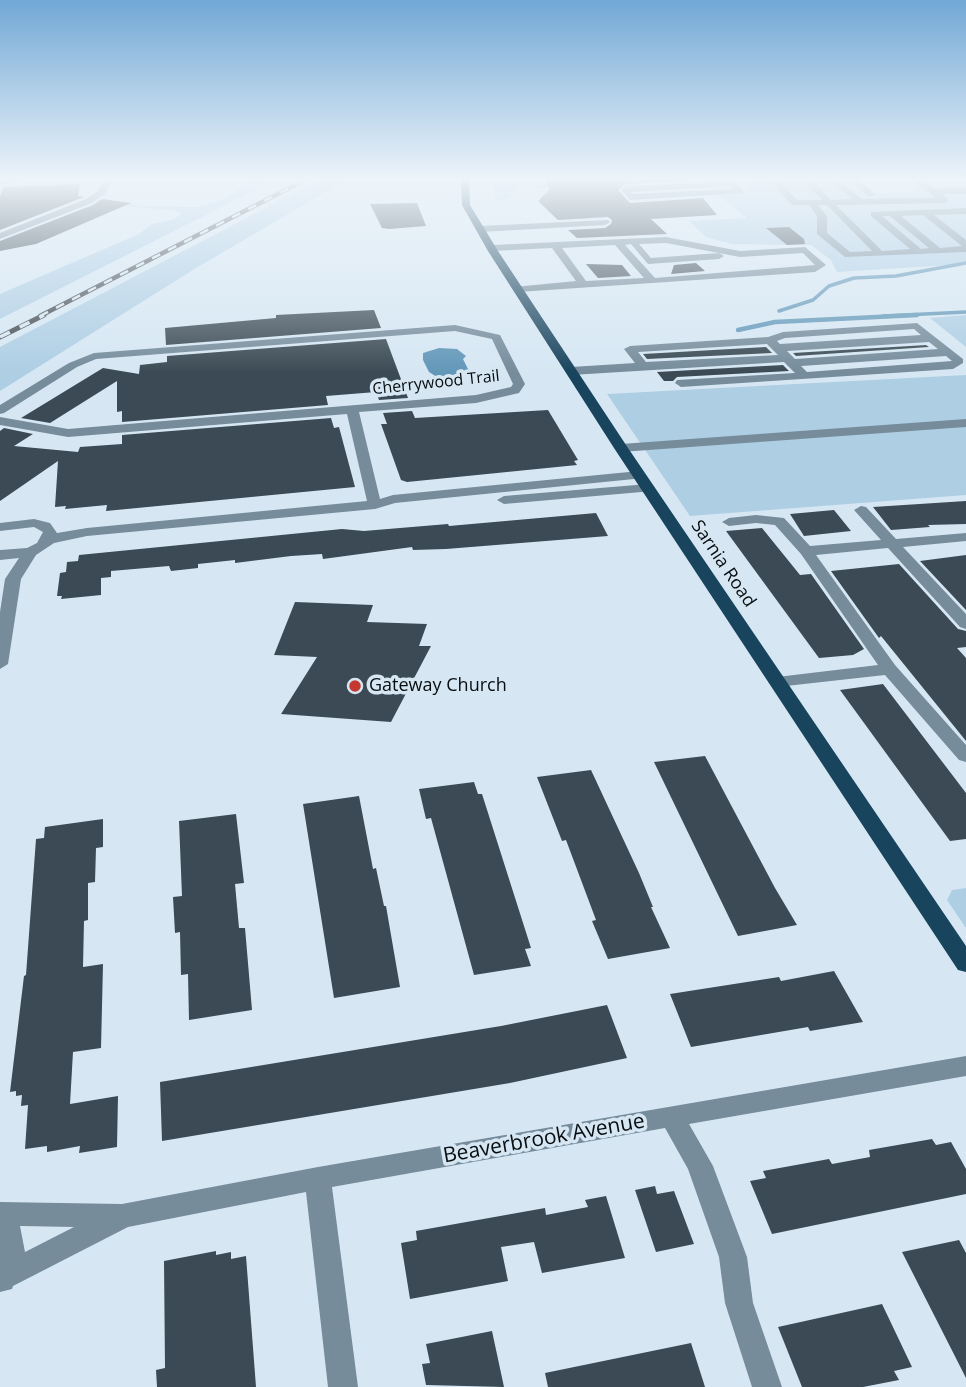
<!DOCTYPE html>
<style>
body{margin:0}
canvas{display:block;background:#d6e7f3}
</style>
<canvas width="966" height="1387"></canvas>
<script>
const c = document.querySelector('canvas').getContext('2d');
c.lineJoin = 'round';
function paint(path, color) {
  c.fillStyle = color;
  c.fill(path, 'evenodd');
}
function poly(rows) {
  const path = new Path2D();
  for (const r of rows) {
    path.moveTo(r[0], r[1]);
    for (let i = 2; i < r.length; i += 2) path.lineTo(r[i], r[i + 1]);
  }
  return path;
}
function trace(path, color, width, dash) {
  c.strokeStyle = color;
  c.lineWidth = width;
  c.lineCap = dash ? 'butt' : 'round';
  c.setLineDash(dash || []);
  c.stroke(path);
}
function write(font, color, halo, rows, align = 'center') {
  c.font = font + ' "Open Sans",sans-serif';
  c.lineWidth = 7;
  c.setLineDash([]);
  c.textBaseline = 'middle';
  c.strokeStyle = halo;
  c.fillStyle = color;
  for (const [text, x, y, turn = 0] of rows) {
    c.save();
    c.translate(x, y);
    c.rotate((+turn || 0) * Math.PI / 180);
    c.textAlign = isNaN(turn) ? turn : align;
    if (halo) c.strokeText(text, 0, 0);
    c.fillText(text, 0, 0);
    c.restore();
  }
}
paint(poly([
 [253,179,277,179,0,319,0,294,139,234,152,224,172,220,182,214,173,210,99,204,108,201,142,206,198,207,227,198],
 [321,179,348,179,196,268,0,391,0,347],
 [744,179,853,179,872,193,917,192,913,188,966,186,966,264,837,272,831,260,811,245,732,244,706,237,689,221,747,218,717,194,746,189,748,183],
 [493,181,522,183,585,182,571,191,518,186,511,193,513,197,496,201],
 [966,315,966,347,930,318],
 [966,375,966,495,690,516,607,394],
 [966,888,966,928,947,900,952,890]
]), '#aecee4');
paint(poly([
 [439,348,457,349,466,356,463,359,469,371,463,378,440,379,429,372,423,360,423,353]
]), '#6297b8');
trace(poly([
 [779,311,813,300,829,286,854,278,896,276,966,263],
 [883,316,966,312]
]), '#6297b8', 3.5);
trace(poly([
 [738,330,775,322,917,315]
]), '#6297b8', 4.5);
paint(poly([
 [544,179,688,179,689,181,625,184,618,190,630,203,703,198,717,215,651,219,667,234,577,238,568,230,605,228,611,224,612,220,608,217,558,220,538,201,550,189],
 [80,184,78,196,84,197,0,230,0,196,4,187],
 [102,199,131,203,36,244,0,251,0,241,93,205],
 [417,203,426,226,389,229,382,228,370,204],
 [789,227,804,239,805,244,787,245,766,228],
 [696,263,705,271,671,274,674,265],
 [586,264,622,265,631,276,598,278],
 [374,310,381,328,166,345,165,328,276,318,276,315],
 [386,339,408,398,379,400,376,392,326,396,328,405,122,422,122,411,117,412,117,381,50,423,21,418,103,368,139,374,140,365,167,362,167,356],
 [926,345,929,347,796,356,793,353],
 [766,347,772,353,647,359,643,354],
 [783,365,789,371,677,377,673,381,664,381,657,372],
 [548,410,578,460,574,461,577,465,407,482,401,480,381,424,387,424,383,413,412,411,415,418],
 [331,418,334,428,339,427,355,487,106,511,107,505,65,509,66,506,55,507,58,461,0,501,0,431,4,428,33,434,14,446,78,452,80,447,122,444,122,435],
 [966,501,966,524,928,525,930,527,891,530,873,507],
 [834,510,851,531,804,536,790,514],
 [596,513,608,536,446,549,413,550,412,547,323,559,322,554,291,556,235,563,235,560,198,564,198,568,171,571,169,566,111,571,111,577,101,578,101,595,61,599,62,596,57,596,60,573,66,572,67,562,78,561,79,555,342,529,364,531,448,524,449,526],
 [762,528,800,575,811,574,864,649,853,655,819,658,726,531],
 [966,555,966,610,920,561],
 [899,564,958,629,966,631,966,647,957,648,966,658,966,741,881,636,879,638,831,571],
 [295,602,373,605,367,622,427,624,419,646,431,646,391,722,281,714,317,657,274,655],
 [883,684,966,793,966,839,950,841,840,690],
 [705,756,775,888,797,925,738,936,654,762],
 [591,770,639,873,653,907,651,907,670,948,608,959,592,921,596,920,566,840,562,841,537,777],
 [474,782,478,794,482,794,531,948,525,949,531,966,474,975,431,818,426,819,419,789],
 [359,796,373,869,376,868,384,906,386,906,400,987,334,998,303,804],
 [236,814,244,883,235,884,239,928,245,928,252,1010,189,1020,188,974,181,975,180,932,175,933,173,897,182,896,179,821],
 [103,819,103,847,96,848,95,882,88,883,88,920,84,921,83,967,103,964,101,1048,73,1052,70,1104,118,1096,117,1147,79,1153,80,1146,47,1152,47,1146,25,1149,28,1105,21,1106,22,1095,16,1096,16,1091,10,1092,24,976,26,975,36,839,44,838,45,827],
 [834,971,863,1022,810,1031,808,1027,691,1047,670,994,779,977,781,981],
 [607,1005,627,1058,510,1083,162,1141,160,1082,501,1026],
 [932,1139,936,1145,951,1142,966,1169,966,1194,772,1234,750,1181,766,1178,763,1171,829,1159,832,1164,870,1157,869,1150],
 [655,1186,657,1194,674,1191,694,1244,656,1252,635,1190],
 [606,1196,625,1258,542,1273,534,1242,501,1247,508,1281,410,1299,401,1243,417,1240,416,1231,545,1208,546,1215,588,1207,585,1200],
 [959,1240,966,1253,966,1378,902,1252],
 [216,1251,216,1255,231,1252,231,1259,246,1256,256,1387,157,1387,156,1370,165,1368,164,1261],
 [882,1304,912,1367,894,1371,899,1380,863,1387,802,1387,778,1327],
 [492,1331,504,1387,426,1385,422,1364,430,1363,426,1344],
 [691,1343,705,1387,548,1387,545,1373]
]), '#3b4a54');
paint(poly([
 [0,179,39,179,0,184,0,179],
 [104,179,112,179,105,194,92,203,0,239,0,233,86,199,98,191,104,179],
 [726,179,735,179,744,193,630,200,621,190,625,187,727,181,726,179],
 [731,186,734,189,632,194,631,192,731,186],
 [768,179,777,179,797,200,822,200,802,179,811,179,831,200,852,199,828,179,837,179,862,199,936,198,910,179,919,179,935,189,966,188,966,194,942,194,949,200,945,203,836,205,882,251,910,249,871,216,871,212,966,208,966,214,934,215,966,240,966,252,845,257,817,234,817,216,809,205,792,205,768,179],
 [818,205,827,205,872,251,850,252,827,233,827,216,818,205],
 [923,215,962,246,940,248,901,216,923,215],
 [882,216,890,216,929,248,921,249,882,216],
 [848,179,857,179,876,195,869,197,848,179],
 [608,220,610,222,605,225,480,232,475,229,480,226,608,220],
 [666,237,740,251,805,247,826,265,815,272,518,292,513,289,514,287,576,281,552,248,492,251,487,248,492,245,666,237],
 [666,243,740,257,803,253,815,265,655,278,625,245,631,244,648,264,719,259,724,256,719,253,651,258,639,244,666,243],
 [615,245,644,278,586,281,562,248,615,245],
 [917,323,963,359,963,363,953,369,681,387,675,383,677,380,795,373,784,362,571,375,565,371,571,367,635,363,624,349,630,346,768,337,783,332,917,323],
 [914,329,921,335,780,344,777,341,785,338,914,329],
 [929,342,938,349,795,359,787,351,929,342],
 [767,344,778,355,646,362,638,352,767,344],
 [946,356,952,361,807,372,801,366,946,356],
 [455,325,500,335,525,384,519,393,476,403,359,412,380,499,393,495,639,471,644,472,644,478,395,503,375,509,87,536,54,543,36,555,21,579,8,664,0,669,0,612,5,579,19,558,0,560,0,550,27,548,37,543,43,532,34,527,0,531,0,523,34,519,50,523,57,533,87,528,367,501,347,414,68,437,0,425,0,417,68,429,476,395,511,387,513,384,492,339,455,331,96,359,77,367,4,413,0,414,0,405,69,363,94,353,455,325],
 [966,419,966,427,621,452,614,448,621,444,966,419],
 [648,484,655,488,653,491,504,504,497,500,504,496,648,484],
 [861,506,866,507,896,539,966,533,966,541,903,547,966,614,966,629,960,627,888,548,816,555,895,665,966,745,966,762,959,760,885,675,777,687,768,682,777,677,878,665,801,554,775,525,756,523,729,526,722,522,729,518,756,515,784,518,810,546,881,540,854,510,861,506],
 [966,1056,966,1076,689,1124,713,1166,747,1257,753,1303,782,1387,752,1387,725,1303,719,1257,688,1169,665,1128,332,1187,358,1387,328,1387,306,1192,128,1227,13,1286,12,1289,0,1292,0,1202,122,1204,318,1167,966,1056],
 [20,1226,74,1227,25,1252,20,1226]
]), '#768c9b');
paint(poly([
 [461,179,469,179,470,205,498,251,628,448,966,946,966,972,958,970,614,448,488,251,462,205,461,179]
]), '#19445d');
const railFar1 = poly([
 [40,316,307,179]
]);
const rail = poly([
 [0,337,44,315]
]);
trace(railFar1, '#434c52', 4.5);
trace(rail, '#434c52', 5);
trace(railFar1, '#d6e7f3', 2.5, [9]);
trace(rail, '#d6e7f3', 3.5, [11]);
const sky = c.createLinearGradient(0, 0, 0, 373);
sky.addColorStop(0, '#72a8d5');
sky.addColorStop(0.48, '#edf4fa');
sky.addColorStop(1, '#edf4fa00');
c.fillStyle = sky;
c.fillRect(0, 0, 966, 373);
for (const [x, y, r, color] of [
 [355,686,7,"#c53731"]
]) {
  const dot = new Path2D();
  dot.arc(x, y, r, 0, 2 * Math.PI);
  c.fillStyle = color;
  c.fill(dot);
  trace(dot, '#d6e7f3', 2.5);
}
write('16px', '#070d10', '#d6e7f3', [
 ["Cherrywood Trail",436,383,-6]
]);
write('18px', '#070d10', '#d6e7f3', [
 ["Sarnia Road",723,564,56]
]);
write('18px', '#070d10', '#d6e7f3', [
 ["Gateway Church",369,686]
], 'left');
write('21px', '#070d10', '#d6e7f3', [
 ["Beaverbrook Avenue",544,1139,-10]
]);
</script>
